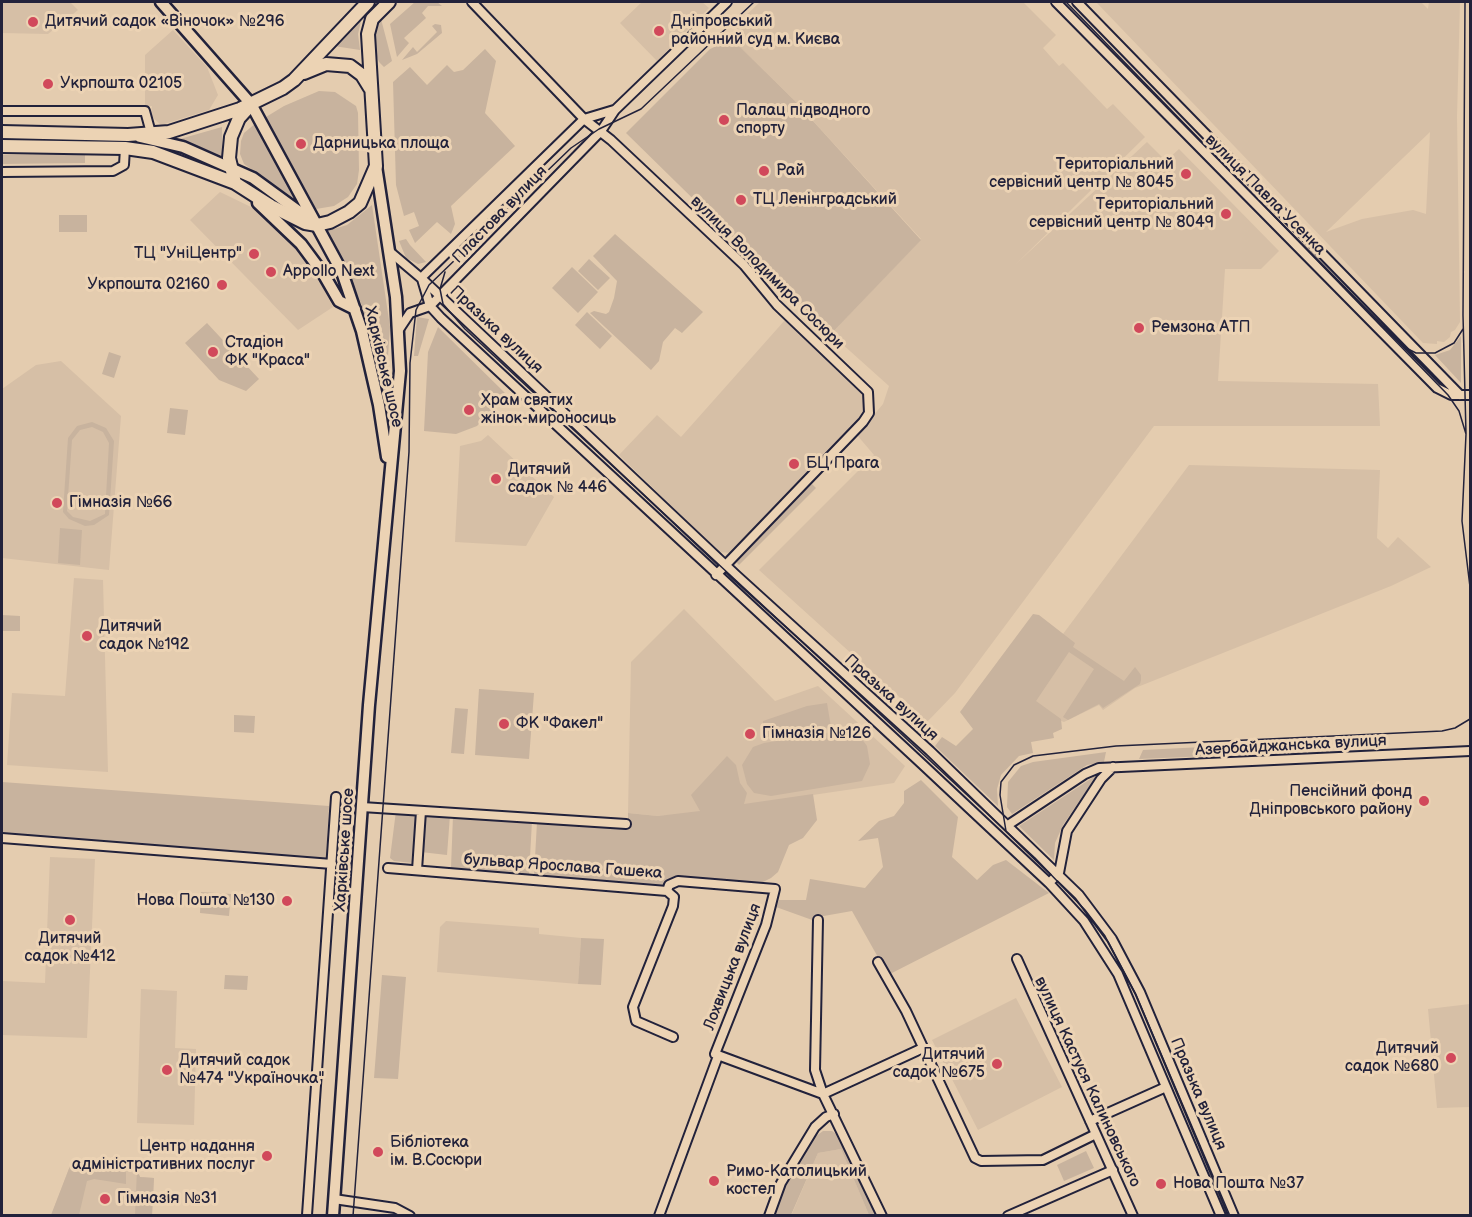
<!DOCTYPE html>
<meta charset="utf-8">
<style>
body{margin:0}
#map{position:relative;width:1472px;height:1217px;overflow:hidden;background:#e4ccaf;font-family:"Balsamiq Sans",sans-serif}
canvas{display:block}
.frame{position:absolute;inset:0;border:3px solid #22223b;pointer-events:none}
</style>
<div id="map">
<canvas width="1472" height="1217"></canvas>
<div class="frame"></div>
</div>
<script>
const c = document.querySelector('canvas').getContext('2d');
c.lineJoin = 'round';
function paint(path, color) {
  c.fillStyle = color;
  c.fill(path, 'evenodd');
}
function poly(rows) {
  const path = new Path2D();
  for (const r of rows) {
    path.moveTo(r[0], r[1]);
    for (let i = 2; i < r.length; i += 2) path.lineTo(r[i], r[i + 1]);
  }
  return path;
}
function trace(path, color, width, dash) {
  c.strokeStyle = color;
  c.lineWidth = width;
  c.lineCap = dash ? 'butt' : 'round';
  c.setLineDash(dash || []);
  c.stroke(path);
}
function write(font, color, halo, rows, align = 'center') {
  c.font = font + ' "Balsamiq Sans",sans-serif';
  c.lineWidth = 6;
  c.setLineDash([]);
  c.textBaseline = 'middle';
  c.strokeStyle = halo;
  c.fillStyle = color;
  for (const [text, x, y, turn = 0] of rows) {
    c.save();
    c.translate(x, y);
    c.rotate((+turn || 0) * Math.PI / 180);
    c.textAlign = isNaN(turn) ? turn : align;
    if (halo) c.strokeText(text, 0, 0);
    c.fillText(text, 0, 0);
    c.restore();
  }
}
paint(poly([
 [2,2,70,2,78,10,48,34,2,33],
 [642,2,702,2,709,8,657,61,620,23],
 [760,2,1023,2,1056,35,1043,48,1059,66,1063,63,1107,109,1113,104,1145,137,1016,264,1147,142,1166,161,1179,149,1279,251,1261,269,1225,269,1218,381,1378,384,1380,426,1154,426,955,693,927,722,759,570,874,455,857,435,883,404,889,386,831,334,921,239,794,100,732,39,737,24],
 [1096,2,1421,2,1428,9,1429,2,1460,2,1457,117,1460,322,1455,330,1451,332,1450,337,1444,342,1437,341,1437,344,1423,343],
 [1430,132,1426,214,1413,210,1362,219,1326,232],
 [173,30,207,67,218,95,209,110,161,125,151,116,152,106,145,106,145,55],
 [220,192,251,207,287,237,320,282,333,307,298,330,190,220],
 [785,320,862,394,865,408,861,418,732,553,719,552,619,455,657,415,681,437],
 [61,361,121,416,109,570,2,558,2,389,36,365],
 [488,435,554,497,526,546,455,542,460,446,481,441],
 [1189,465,1380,470,1377,538,1388,548,1398,537,1431,567,1391,586,1135,688,1103,710,1099,705,1064,722,1017,704,1063,634],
 [74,578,103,580,108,772,7,765,12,693,65,696],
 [684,609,775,701,818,686,905,766,894,783,677,815,658,816,628,813,631,662],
 [50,857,95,859,87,1038,2,1035,2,981,45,983],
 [446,921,539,928,539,934,581,938,578,984,437,972,440,927],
 [141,989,177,991,175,1048,196,1049,194,1125,137,1123],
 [1016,998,1062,1087,978,1130,932,1040],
 [1470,1004,1470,1107,1437,1108,1428,1009],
 [841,1149,869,1215,791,1216,818,1153],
 [70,1166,137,1170,140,1177,154,1178,152,1215,51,1216]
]), '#d6bfa6');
paint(poly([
 [415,2,437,2,442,6,428,6,422,13,426,18,404,38,409,43,397,57,390,24],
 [362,17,358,34,360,50,334,46],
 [381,19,392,61,384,67,379,62,375,52,375,28],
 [435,24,441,25,442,33,417,54,402,60,413,47,417,52,437,32,432,26],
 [732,39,794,100,921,240,831,334,626,133,710,49],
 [485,49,496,61,485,113,515,146,451,206,455,224,451,234,437,222,415,243,409,230,419,226,414,212,404,216,396,185,393,82,410,67,427,85,447,65,454,72,463,70],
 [319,91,335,92,356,106,358,113,359,170,357,184,348,197,334,206,316,209,266,117,284,106],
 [256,123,299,202,244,164,240,154,241,141,244,133],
 [222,127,222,156,180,139],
 [85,154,85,163,2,164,2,155],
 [372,205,390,327,385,401,362,306,343,258,327,231,347,225],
 [59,215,87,215,87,232,59,232],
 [615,234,703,312,682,333,675,328,663,342,659,361,651,370,590,313,594,311,606,314,609,312,614,298,617,281,593,256],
 [406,239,410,245,426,262,418,264,406,258,399,241],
 [589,259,610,278,598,290,578,271],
 [572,267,598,292,578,313,552,288],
 [587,312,612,336,600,349,575,325],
 [417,317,429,319,418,356,414,356],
 [207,323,259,379,246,391,219,380,185,343],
 [438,327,506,394,477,426,456,434,424,431,428,352],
 [1461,336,1461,383,1435,355,1450,350],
 [109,352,121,356,114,378,102,374],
 [170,408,188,410,185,435,167,433],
 [92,422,106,428,114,441,109,515,94,525,85,526,69,519,63,512,68,438,77,426],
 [92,427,103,432,109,443,105,514,90,521,73,517,67,511,72,440,80,430],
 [812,484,816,488,739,565,735,561],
 [60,528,82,530,80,565,58,563],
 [1033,614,1039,615,1075,643,1073,647,1124,681,1135,667,1141,675,1141,680,1140,684,1103,708,1099,704,1068,720,1063,717,1094,669,1069,652,1036,701,1061,719,1062,729,1053,733,1054,738,1031,742,1033,753,1019,756,1001,775,997,789,998,806,935,746,942,737,956,746,973,729,960,712],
 [2,615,20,616,20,631,2,631],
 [479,689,534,693,529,759,475,755],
 [827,703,831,727,762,738,763,721,807,706],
 [455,708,468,709,464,754,451,753],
 [234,715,255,716,254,733,234,732],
 [840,731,861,738,867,746,870,764,862,781,771,796,754,793,747,784,742,765,753,747,764,743],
 [1302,742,1303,752,1139,759,1143,750],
 [1106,752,1104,762,1087,765,1012,814,1007,807,1008,782,1021,766,1033,762],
 [727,756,736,765,740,783,747,793,744,804,813,794,817,820,803,838,789,845,778,872,771,878,759,884,676,879,669,880,661,888,534,876,537,822,628,822,628,813,658,816,700,811,691,795],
 [1098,774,1063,825,1055,843,1054,860,1019,826],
 [921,780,958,817,952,857,977,880,993,865,1006,860,1049,893,888,975,852,911,818,917,815,921,776,907,779,900,806,900,810,879,865,888,883,867,878,838,858,841,879,821,894,816,904,803,904,791],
 [2,782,329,806,326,859,2,833],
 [396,811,414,813,419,818,416,858,413,863,394,861,390,858],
 [428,814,450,815,447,855,421,852,424,818],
 [453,816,532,821,529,875,451,868],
 [201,892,231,894,229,916,200,913],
 [581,938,604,939,601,985,578,984],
 [225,975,248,976,247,990,224,989],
 [382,975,406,977,398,1079,374,1078],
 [823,1131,832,1131,839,1136,875,1215,869,1215,841,1149,818,1153,791,1215,772,1216,782,1188,812,1139],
 [1086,1151,1094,1168,1064,1181,1057,1165],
 [70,1166,126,1169,126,1184,94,1179,87,1181,79,1215,51,1215],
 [137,1170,140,1177,154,1178,152,1215,135,1215]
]), '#c8b39e');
const minor = poly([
 [472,2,584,119,611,140,744,265,777,305,868,392,869,413,863,422,716,575],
 [1056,2,1437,388,1451,395,1470,395],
 [1077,2,1460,395],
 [2,111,145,111,151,133],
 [2,172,113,171,124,165,125,148],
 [389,251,421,278,736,575,930,751,1079,895,1112,939,1140,992,1234,1216],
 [421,278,584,119,614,110],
 [422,279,430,306,441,318,922,764,1049,883,1084,921,1118,974,1221,1216],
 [398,331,410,313,430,306,601,131,615,110,727,2],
 [362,807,626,824],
 [1008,825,1085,774,1099,768,1470,751],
 [2,838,332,864],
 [388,868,667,891],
 [417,870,421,811],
 [1049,883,1059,873,1067,831,1101,779,1113,767],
 [667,891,669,885,678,881,775,889,766,925,715,1054,823,1094,923,1048],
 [667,891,674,897,673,906,633,1007,636,1021,673,1037],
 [818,920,815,1070,823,1094,882,1216],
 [1017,959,1133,1216],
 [878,962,906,1011,975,1158,981,1161,1043,1160,1096,1134],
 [1090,1121,1166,1087],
 [334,1199,395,1208,410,1216],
 [307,1215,336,797],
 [659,1216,718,1056],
 [769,1216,781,1183,815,1127,826,1117,834,1114],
 [1008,1216,1113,1170]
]);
const major = poly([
 [161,2,251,104,342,272,362,331,379,405,387,457],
 [140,137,183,147,253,178,312,221],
 [258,203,301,244,324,275,339,301,355,309],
 [333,1216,369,705,400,371,396,297,376,166]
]);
const highway = poly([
 [304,73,326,64,350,66,362,75,370,88],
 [2,132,128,135,169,132,240,109,283,88,294,80,368,2],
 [2,146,125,148,153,152,235,183,271,206,305,223,317,225,330,222,349,212,360,203,376,166,368,34,372,19,389,2],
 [235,183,229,158,231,137,239,118,249,107]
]);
trace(minor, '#22223b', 12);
trace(major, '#22223b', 15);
trace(highway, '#22223b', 16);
trace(minor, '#ecd3b4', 8);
trace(major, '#ecd3b4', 10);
trace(highway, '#ecd3b4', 12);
trace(poly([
 [1066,2,1448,395,1459,411,1466,434],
 [1465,2,1463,315,1466,434,1462,521,1470,587],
 [445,272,440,289,443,304,465,329,1035,858,1085,910,1105,936,1136,995,1230,1216],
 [1406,348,1416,353,1435,353,1454,343,1463,329],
 [1006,831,1000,795,1001,782,1014,765,1033,756,1116,746,1442,731,1455,728,1470,719],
 [353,1216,409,452,410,363,416,310,429,285,571,148,599,129,641,109,754,2]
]), '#22223b', 1.5);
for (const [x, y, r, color] of [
 [33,22,6,"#d1495b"],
 [659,31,6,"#d1495b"],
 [48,84,6,"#d1495b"],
 [724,120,6,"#d1495b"],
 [301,144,6,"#d1495b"],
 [764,171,6,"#d1495b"],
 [1186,174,6,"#d1495b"],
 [741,200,6,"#d1495b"],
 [1226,214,6,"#d1495b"],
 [254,254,6,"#d1495b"],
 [271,272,6,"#d1495b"],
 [222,285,6,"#d1495b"],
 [1139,328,6,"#d1495b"],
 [213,352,6,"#d1495b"],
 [469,410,6,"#d1495b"],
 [794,464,6,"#d1495b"],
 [496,479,6,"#d1495b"],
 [57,503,6,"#d1495b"],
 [87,636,6,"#d1495b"],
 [504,724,6,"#d1495b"],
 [750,734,6,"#d1495b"],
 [1424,801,6,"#d1495b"],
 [287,901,6,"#d1495b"],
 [70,920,6,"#d1495b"],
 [1451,1058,6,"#d1495b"],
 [997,1064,6,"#d1495b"],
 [167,1070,6,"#d1495b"],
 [378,1152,6,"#d1495b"],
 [267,1156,6,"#d1495b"],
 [714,1181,6,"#d1495b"],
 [1161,1184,6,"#d1495b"],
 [105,1199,6,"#d1495b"]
]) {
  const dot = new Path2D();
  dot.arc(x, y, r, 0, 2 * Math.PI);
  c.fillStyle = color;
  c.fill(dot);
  trace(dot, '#ecd3b4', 2);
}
write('16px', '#22223b', '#ecd3b4', [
 ["Дитячий садок «Віночок» №296",45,22],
 ["Дніпровський",671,22],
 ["районний суд м. Києва",671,40],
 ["Укрпошта 02105",60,84],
 ["Палац підводного",736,111],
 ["спорту",736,129],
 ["Дарницька площа",313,144],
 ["Територіальний",1174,165,"right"],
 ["сервісний центр № 8045",1174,183,"right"],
 ["Рай",776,171],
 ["ТЦ Ленінградський",753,200],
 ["Територіальний",1214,205,"right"],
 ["сервісний центр № 8049",1214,223,"right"],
 ["ТЦ \"УніЦентр\"",242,254,"right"],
 ["Appollo Next",283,272],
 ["Укрпошта 02160",210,285,"right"],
 ["Ремзона АТП",1151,328],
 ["Стадіон",225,343],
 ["ФК \"Краса\"",225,361],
 ["Храм святих",481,401],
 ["жінок-мироносиць",481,419],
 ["БЦ Прага",806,464],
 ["Дитячий",508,470],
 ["садок № 446",508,488],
 ["Гімназія №66",69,503],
 ["Дитячий",99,627],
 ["садок №192",99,645],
 ["ФК \"Факел\"",516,724],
 ["Гімназія №126",762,734],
 ["Пенсійний фонд",1412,792,"right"],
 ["Дніпровського району",1412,810,"right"],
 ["Нова Пошта №130",275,901,"right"],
 ["Дитячий",70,939,"center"],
 ["садок №412",70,957,"center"],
 ["Дитячий",1439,1049,"right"],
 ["садок №680",1439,1067,"right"],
 ["Дитячий",985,1055,"right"],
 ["садок №675",985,1073,"right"],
 ["Дитячий садок",179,1061],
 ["№474 \"Україночка\"",179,1079],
 ["Бібліотека",390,1143],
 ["ім. В.Сосюри",390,1161],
 ["Центр надання",255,1147,"right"],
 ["адміністративних послуг",255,1165,"right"],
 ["Римо-Католицький",726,1172],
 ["костел",726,1190],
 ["Нова Пошта №37",1173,1184],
 ["Гімназія №31",117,1199]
], 'left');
write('16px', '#22223b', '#ecd3b4', [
 ["вулиця Павла Усенка",1265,195,45],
 ["Пластова вулиця",500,215,-46],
 ["вулиця Володимира Сосюри",767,273,45],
 ["Празька вулиця",496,330,43],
 ["Харківське шосе",383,367,77],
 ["Празька вулиця",891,698,42],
 ["Азербайджанська вулиця",1291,746,-3],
 ["Харківське шосе",345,850,-86],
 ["бульвар Ярослава Гашека",563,867,4],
 ["Лохвицька вулиця",733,967,-69],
 ["вулиця Кастуся Калиновського",1087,1082,65],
 ["Празька вулиця",1198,1094,67]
]);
</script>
